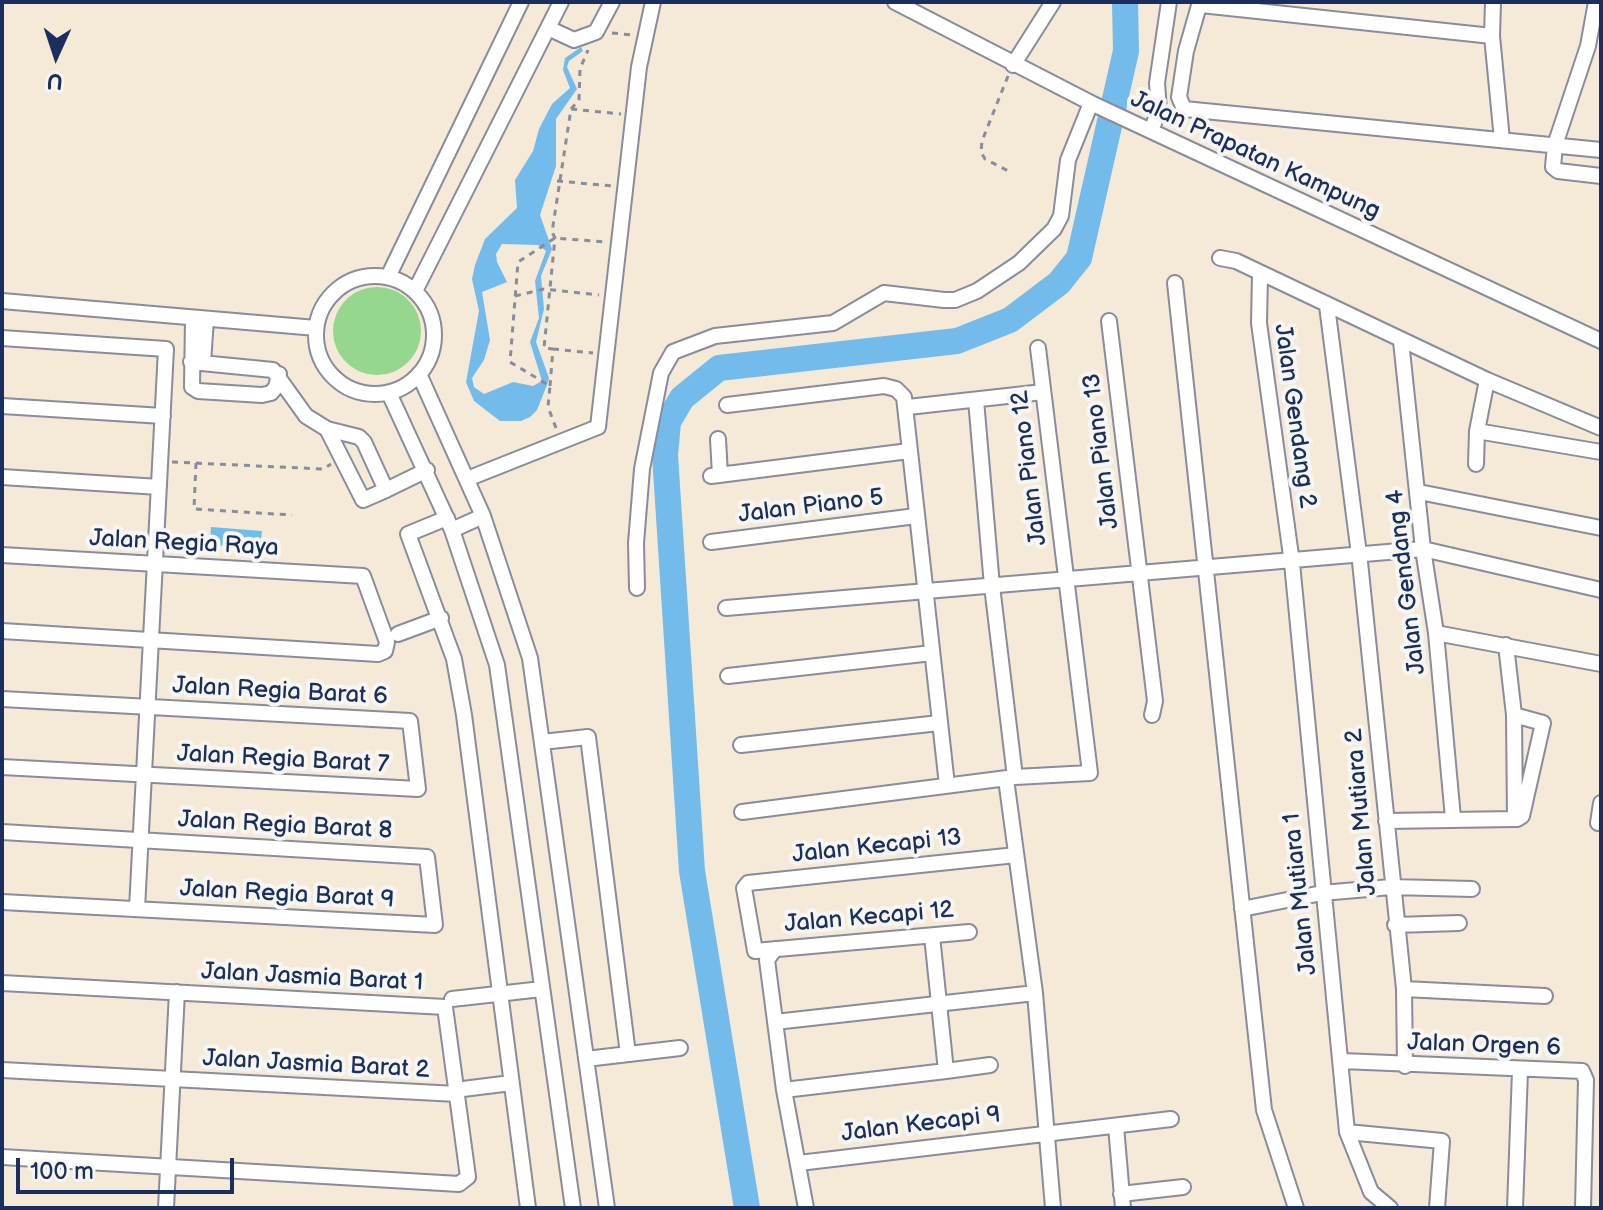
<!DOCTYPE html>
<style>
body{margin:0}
#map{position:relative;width:1603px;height:1210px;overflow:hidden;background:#f5e9d8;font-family:"Balsamiq Sans",sans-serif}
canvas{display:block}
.frame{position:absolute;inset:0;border:4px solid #1b2f5e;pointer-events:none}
.north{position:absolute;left:16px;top:16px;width:80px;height:80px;-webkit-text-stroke:6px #f6f6f2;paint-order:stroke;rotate:183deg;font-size:22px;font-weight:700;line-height:32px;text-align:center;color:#1b2f5e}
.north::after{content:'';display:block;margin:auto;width:28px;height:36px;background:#1b2f5e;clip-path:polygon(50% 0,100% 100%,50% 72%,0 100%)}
.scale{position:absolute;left:16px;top:1158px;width:218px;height:36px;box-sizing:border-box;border:4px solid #1b2f5e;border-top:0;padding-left:10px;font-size:24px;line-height:28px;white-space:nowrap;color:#1b2f5e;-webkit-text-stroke:6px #f6f6f2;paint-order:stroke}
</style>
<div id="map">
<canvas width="1603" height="1210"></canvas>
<div class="frame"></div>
<div class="north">U</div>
<div class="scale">100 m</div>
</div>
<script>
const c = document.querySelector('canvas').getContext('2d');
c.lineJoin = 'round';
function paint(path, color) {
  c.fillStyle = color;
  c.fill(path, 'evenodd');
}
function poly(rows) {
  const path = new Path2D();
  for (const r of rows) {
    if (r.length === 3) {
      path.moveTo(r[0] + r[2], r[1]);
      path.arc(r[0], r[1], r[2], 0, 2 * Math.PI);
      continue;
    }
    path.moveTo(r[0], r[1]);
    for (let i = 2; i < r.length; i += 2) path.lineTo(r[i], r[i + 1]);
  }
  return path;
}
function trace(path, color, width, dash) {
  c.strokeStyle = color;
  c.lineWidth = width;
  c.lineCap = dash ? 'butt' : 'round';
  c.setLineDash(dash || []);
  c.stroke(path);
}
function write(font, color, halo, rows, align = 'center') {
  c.font = font + ' "Balsamiq Sans",sans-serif';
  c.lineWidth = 8;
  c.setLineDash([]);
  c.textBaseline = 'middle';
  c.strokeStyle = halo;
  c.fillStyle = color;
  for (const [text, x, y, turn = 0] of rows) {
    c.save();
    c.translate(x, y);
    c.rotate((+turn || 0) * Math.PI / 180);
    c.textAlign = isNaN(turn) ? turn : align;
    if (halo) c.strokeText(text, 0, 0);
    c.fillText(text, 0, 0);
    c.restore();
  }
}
paint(poly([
 [377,331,44]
]), '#95d78e');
paint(poly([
 [581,47,583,51,569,61,567,67,577,89,556,119,556,166,540,215,552,249,541,276,544,309,536,342,549,378,547,385,537,410,530,417,521,421,500,421,474,401,466,382,479,311,472,279,475,265,485,239,517,208,515,180,533,151,539,129,552,104,570,88,563,70,565,58],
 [502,244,538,245,546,251,535,281,539,318,530,342,542,381,533,386,513,382,484,394,474,387,472,378,484,360,490,340,482,292,507,282,497,262,496,254],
 [211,527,262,531,260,548,210,545]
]), '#73bbeb');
trace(poly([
 [747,1208,692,871,665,455,668,422,682,398,719,368,957,341,1010,320,1059,283,1079,258,1126,51,1125,2]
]), '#73bbeb', 26);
const minor = poly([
 [895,2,1093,104,1601,341],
 [1200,2,1186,51,1179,97,1184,109,1601,150],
 [1493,2,1492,36,1502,140],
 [1596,2,1588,46,1555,145,1553,167,1558,171,1601,176],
 [1201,5,1492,36],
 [548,28,574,40,596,32,612,2],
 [1013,65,1053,2],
 [1151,131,1159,110,1157,83,1169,2],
 [1220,258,1236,261,1487,380],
 [1260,275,1259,323,1292,563,1347,1132,1371,1192,1390,1208],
 [375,335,59],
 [388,277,521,2],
 [1175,283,1264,1110,1296,1208],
 [415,291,561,2],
 [2,301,316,328],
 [1327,306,1360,562,1404,989,1405,1066],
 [193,318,192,387,198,391,262,395,271,393,276,387,279,374],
 [1109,321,1155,701,1152,715],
 [2,338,166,349,137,909],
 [1401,341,1423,549,1436,633,1453,818],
 [191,362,273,370,306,416,327,429,359,437,364,442,386,490,427,470],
 [203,363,206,319],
 [419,374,483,516,530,658,607,1208],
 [389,393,452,530,497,665,573,1208],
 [976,400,992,586,1015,777],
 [727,405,884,386,896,389,904,397,947,785],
 [2,406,163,416],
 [908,407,1043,392],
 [327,429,363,500,386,490],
 [1477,431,1601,452],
 [718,439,720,475],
 [1476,464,1477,431,1487,380,1601,428],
 [711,476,909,451],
 [2,477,159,487],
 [467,479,598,427,639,67,653,2],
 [1419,492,1601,528],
 [447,518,408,534,454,659,464,715,528,1208],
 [452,530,483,516],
 [711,542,916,516],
 [2,555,363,576,387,642,385,651,378,654,2,631],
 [637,588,636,543,642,469,661,373,673,352,715,336,833,323,884,293,944,300,955,300,977,291,1019,263,1054,229,1061,216,1068,160,1091,103],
 [726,608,1423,549,1601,590],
 [1436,633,1601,664],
 [398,634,441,618],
 [1506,645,1514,715,1515,819],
 [728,676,932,653],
 [2,699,410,721,418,789,2,767],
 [1514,715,1543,723,1522,816,1517,819],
 [542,742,588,737,628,1054],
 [741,745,939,723],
 [1006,779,1035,993,1053,1208],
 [742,812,1015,777,1090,773,1038,348],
 [1386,821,1515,819],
 [1598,823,1601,803],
 [2,832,427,857,435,925,2,902],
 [1242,909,1322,893,1391,887,1472,889],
 [1395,925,1459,923],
 [969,932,755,951,744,888,748,883,1016,855],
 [775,949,767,960,784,1090],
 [2,983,445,1007,468,1177,459,1184,2,1157],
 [1404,989,1545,996],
 [452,999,542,989],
 [775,1022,1035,993],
 [586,1059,680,1048],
 [1342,1061,1582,1071,1586,1080,1583,1208],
 [2,1070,457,1094],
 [946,1071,990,1065],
 [463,1089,511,1083],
 [1116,1126,1123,1208],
 [1347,1132,1442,1141,1437,1208],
 [799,1163,1171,1119],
 [1121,1194,1183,1187],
 [166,1208,177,992],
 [806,1208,784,1090,946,1071,932,936],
 [1515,1208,1520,1071]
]);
trace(minor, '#888c9b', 18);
trace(poly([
 [612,33,632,35],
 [1008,76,982,141,981,152,985,159,1012,173],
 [571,109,579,100,580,69,588,50],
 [557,181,613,186],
 [515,296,544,289,599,295],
 [553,349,593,353],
 [550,386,553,349,544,348,555,238,552,232,571,109,621,114],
 [556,428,548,407,550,386,510,362,518,262,555,238,605,242],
 [172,462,323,469,331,464],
 [196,463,194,509,292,515]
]), '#888c9b', 3, [6, 6]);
trace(minor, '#fff', 14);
write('24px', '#1b2f5e', '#f6f6f2', [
 ["Jalan Prapatan Kampung",1255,156,25],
 ["Jalan Gendang 2",1294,416,82],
 ["Jalan Piano 13",1102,451,-97],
 ["Jalan Piano 12",1030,468,-97],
 ["Jalan Piano 5",811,507,-7],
 ["Jalan Regia Raya",184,544,3],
 ["Jalan Gendang 4",1407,582,-97],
 ["Jalan Regia Barat 6",280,692,3],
 ["Jalan Regia Barat 7",283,760,3],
 ["Jalan Mutiara 2",1362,812,-95],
 ["Jalan Regia Barat 8",285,826,3],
 ["Jalan Kecapi 13",877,847,-6],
 ["Jalan Mutiara 1",1301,894,-96],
 ["Jalan Regia Barat 9",287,895,3],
 ["Jalan Kecapi 12",869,918,-5],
 ["Jalan Jasmia Barat 1",312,978,3],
 ["Jalan Orgen 6",1484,1046,2],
 ["Jalan Jasmia Barat 2",316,1065,3],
 ["Jalan Kecapi 9",921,1125,-7]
]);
</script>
